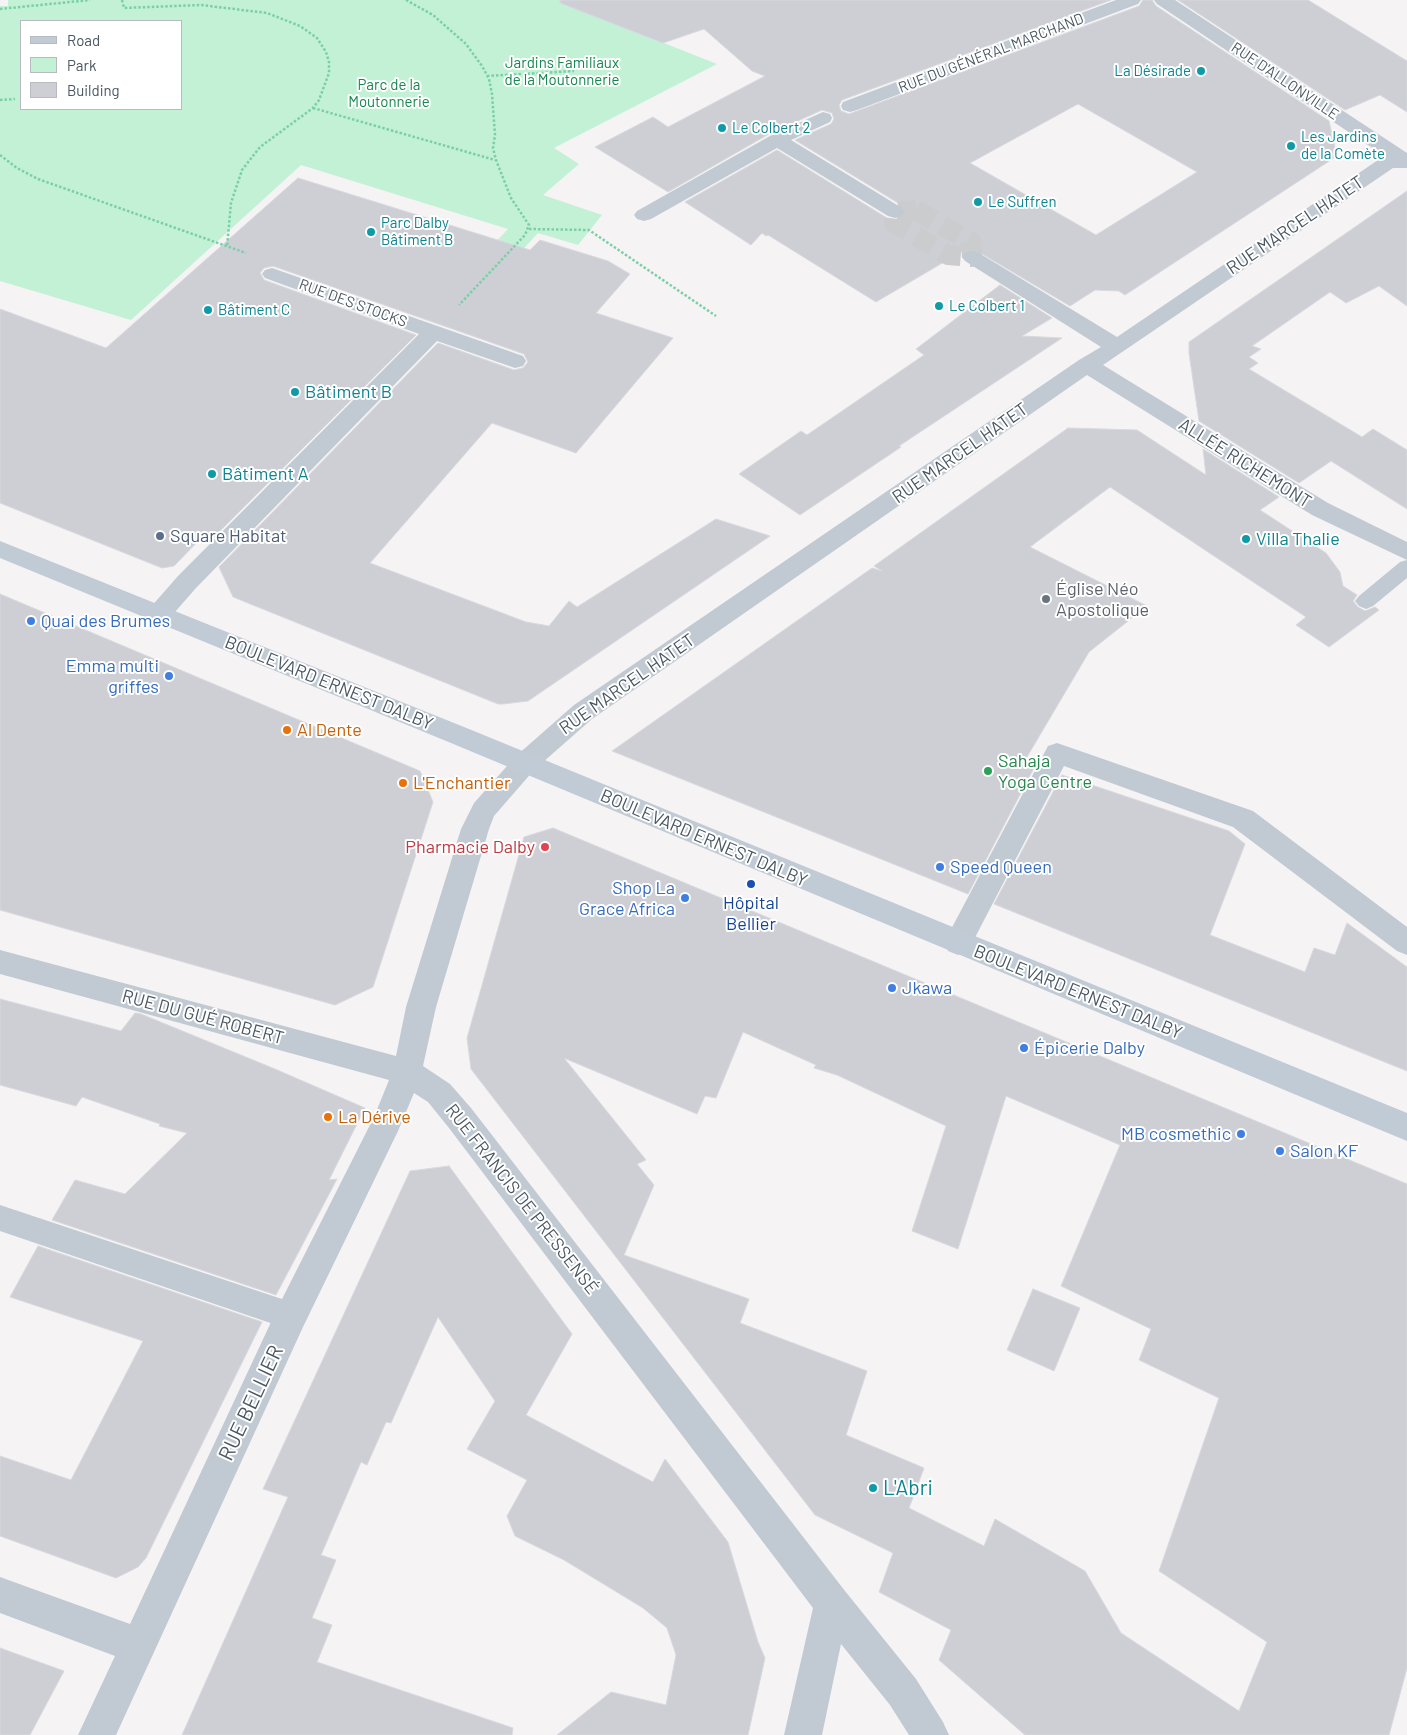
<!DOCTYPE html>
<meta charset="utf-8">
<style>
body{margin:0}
#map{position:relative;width:1407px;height:1735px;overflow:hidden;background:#f5f3f3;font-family:Barlow,sans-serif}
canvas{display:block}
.legend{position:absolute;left:20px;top:20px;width:162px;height:90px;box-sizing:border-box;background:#fff;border:1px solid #b7bbc0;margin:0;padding:6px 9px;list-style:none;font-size:15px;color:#4a5661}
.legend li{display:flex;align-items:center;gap:10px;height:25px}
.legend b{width:25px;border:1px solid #b7bbc0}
</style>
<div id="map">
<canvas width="1407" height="1735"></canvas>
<ul class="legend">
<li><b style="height:6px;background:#c1cbd6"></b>Road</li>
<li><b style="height:14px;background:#c3f1d5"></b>Park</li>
<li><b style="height:14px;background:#cdcfd5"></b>Building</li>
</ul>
</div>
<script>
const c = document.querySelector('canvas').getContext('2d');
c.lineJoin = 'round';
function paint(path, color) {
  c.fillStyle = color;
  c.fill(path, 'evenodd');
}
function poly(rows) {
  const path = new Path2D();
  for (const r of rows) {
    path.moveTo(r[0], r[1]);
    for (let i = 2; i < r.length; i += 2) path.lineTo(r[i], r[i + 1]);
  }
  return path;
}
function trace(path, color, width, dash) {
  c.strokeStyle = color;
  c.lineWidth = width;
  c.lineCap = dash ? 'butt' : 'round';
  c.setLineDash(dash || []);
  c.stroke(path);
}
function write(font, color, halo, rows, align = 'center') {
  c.font = font + ' Barlow,sans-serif';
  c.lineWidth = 4;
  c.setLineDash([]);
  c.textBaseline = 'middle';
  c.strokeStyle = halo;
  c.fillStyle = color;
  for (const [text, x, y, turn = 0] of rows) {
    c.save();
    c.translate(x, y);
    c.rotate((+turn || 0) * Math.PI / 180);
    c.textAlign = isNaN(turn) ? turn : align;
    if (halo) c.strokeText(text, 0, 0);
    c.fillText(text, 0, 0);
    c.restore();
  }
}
paint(poly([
 [8,0,565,0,626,28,717,64,554,148,579,164,543,195,602,215,578,245,538,233,460,318,433,309,508,229,301,165,131,320,0,281,0,6,8,6],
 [21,21,181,21,181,109,21,109]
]), '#c3f1d5');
const building = poly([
 [560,0,1111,0,842,100,839,105,841,111,849,114,1139,6,1143,0,1152,0,1156,6,1329,121,1337,156,1125,295,1119,291,1095,290,1070,306,977,251,973,245,876,302,768,235,766,236,762,233,751,245,685,202,777,150,887,218,896,220,904,217,907,212,903,206,795,140,831,124,834,119,832,113,822,110,769,134,668,192,595,147,653,117,668,127,765,76,752,71,704,29,663,43,560,3,560,0],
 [1078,104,1197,172,1096,235,970,163,1078,104],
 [1178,0,1308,0,1407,61,1407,112,1380,95,1345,110,1178,0],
 [298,178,530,250,540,240,608,261,630,274,596,313,673,338,576,453,492,423,370,563,526,622,549,626,569,601,577,607,716,519,770,536,528,701,503,704,498,704,233,597,219,567,438,343,514,370,523,368,528,362,524,354,273,266,264,268,260,273,264,280,416,335,208,543,204,535,174,566,162,568,0,503,0,309,106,348,298,178],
 [1407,191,1407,306,1379,286,1346,303,1330,292,1252,346,1261,349,1249,357,1258,363,1249,369,1362,437,1373,429,1407,450,1407,509,1331,461,1299,483,1199,421,1189,353,1189,342,1407,191],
 [1000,285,1052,318,1022,336,1062,338,899,446,901,447,800,515,739,474,801,431,807,435,924,355,916,349,1000,285],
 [1068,428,1137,430,1206,475,1203,449,1279,497,1260,510,1326,553,1340,572,1343,586,1357,595,1353,601,1358,607,1365,611,1375,607,1379,610,1329,647,1296,625,1306,617,1110,487,1030,547,1147,606,1089,652,1024,762,1035,766,968,894,612,751,872,568,882,571,874,566,1068,428],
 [0,594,420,771,433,802,373,987,335,1005,0,910,0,594],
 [1062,775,1229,831,1245,844,1210,935,1305,972,1314,948,1335,955,1347,923,1407,967,1407,1071,994,904,1062,775],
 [553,828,1407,1184,1407,1668,1389,1735,1025,1735,939,1660,951,1630,879,1592,893,1553,815,1515,471,1069,467,1038,524,837,553,828],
 [743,1032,816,1065,814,1068,837,1075,946,1126,912,1231,958,1249,1006,1096,1120,1145,1061,1286,1151,1329,1139,1360,1219,1398,1159,1571,1267,1642,1239,1711,1121,1633,1085,1571,995,1519,984,1546,909,1508,924,1468,846,1435,867,1371,740,1323,749,1299,624,1255,654,1185,637,1164,646,1160,564,1058,697,1114,705,1096,716,1098,743,1032],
 [0,999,121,1031,135,1013,141,1014,275,1069,365,1108,329,1180,337,1179,276,1295,52,1220,75,1180,125,1194,187,1133,159,1126,160,1124,82,1097,76,1106,0,1085,0,999],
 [449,1166,572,1334,526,1415,653,1482,665,1459,728,1542,758,1642,765,1658,748,1735,557,1735,611,1692,666,1705,676,1655,667,1628,643,1608,564,1560,515,1536,507,1516,527,1480,467,1449,495,1401,438,1317,391,1423,386,1422,367,1465,361,1462,321,1555,336,1560,312,1618,332,1625,317,1662,513,1728,512,1735,182,1735,288,1497,263,1489,410,1171,449,1166],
 [38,1246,262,1322,146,1558,138,1567,116,1578,0,1536,0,1456,71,1480,143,1341,10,1297,38,1246],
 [1033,1289,1080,1308,1054,1371,1007,1350,1033,1289],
 [0,1648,64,1671,30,1735,0,1735,0,1648]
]);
paint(building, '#cdcfd5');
trace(building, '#d7d9de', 1);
trace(poly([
 [916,210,971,242,972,257,948,255,894,223,895,212,916,210]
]), '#caccce', 20, [20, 10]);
trace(poly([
 [122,0,124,8,201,5,267,13,300,26,317,38,326,52,329,62,329,73,319,100,313,108,260,147,242,170,231,203,227,247],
 [406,0,433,15,466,44,482,66,489,79,492,94,495,135,493,148,496,160,511,198,529,225,525,235,459,305],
 [0,9,90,0],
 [487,76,574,71],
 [0,100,15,99],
 [313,108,495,160],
 [0,155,17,168,38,179,246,253],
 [529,229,589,230,716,316]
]), '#7ad0a6', 2.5, [2.5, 2]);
paint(poly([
 [1407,560,1407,578,1373,606,1366,609,1359,606,1355,601,1359,596,1400,562,1407,560],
 [0,1205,291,1302,301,1306,305,1316,301,1326,291,1330,0,1231,0,1205]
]), '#c1cad2');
paint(poly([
 [1116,0,1141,0,1138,4,857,110,850,112,843,110,841,106,843,102,1116,0],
 [1154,0,1175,0,1407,153,1407,168,1393,168,1103,365,1328,503,1407,542,1407,560,1312,515,1087,375,592,719,534,770,494,816,489,829,436,1007,423,1066,450,1084,471,1108,845,1591,916,1679,943,1722,949,1735,909,1735,890,1705,841,1644,822,1735,784,1735,813,1608,449,1128,428,1102,414,1093,398,1131,303,1327,116,1735,78,1735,115,1656,0,1613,0,1577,130,1624,279,1305,374,1117,389,1080,0,974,0,950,396,1056,406,1007,461,829,474,803,516,756,574,705,1079,360,1101,347,965,261,962,257,965,253,972,251,979,253,1117,337,1381,158,1386,157,1157,4,1154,0],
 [823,112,830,114,832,118,830,122,791,140,902,208,905,212,902,216,895,218,888,216,777,148,651,219,644,221,637,219,634,215,637,211,770,136,823,112],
 [272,268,523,356,526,361,523,366,515,368,437,341,196,588,168,620,159,623,150,620,147,614,150,608,178,576,419,334,265,278,262,274,265,270,272,268],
 [1057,743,1253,811,1407,927,1407,955,1397,951,1233,827,1064,766,968,951,958,955,948,951,944,943,948,935,1048,746,1057,743]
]), '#c1cad2');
paint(poly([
 [0,541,469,729,1407,1113,1407,1141,451,743,0,558,0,541]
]), '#c1cbd6');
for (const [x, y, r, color] of [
 [1201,71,5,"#0f9aa8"],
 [722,128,5,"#0f9aa8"],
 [1291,146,5,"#0f9aa8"],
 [978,202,5,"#0f9aa8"],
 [371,232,5,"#0f9aa8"],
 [939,306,5,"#0f9aa8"],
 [208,310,5,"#0f9aa8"],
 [295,392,5,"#0f9aa8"],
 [212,474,5,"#0f9aa8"],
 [160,536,5,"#5c6f8a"],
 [1246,539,5,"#0f9aa8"],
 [1046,599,5,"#6b7280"],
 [31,621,5,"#3f7fe0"],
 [169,676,5,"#3f7fe0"],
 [287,730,5,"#e8710a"],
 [988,771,5,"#2e9e5b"],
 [403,783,5,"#e8710a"],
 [545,847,5,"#e0444e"],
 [940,867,5,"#3f7fe0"],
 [751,884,5,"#1a4fb4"],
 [685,898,5,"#3f7fe0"],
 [892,988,5,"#3f7fe0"],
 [1024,1048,5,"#3f7fe0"],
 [328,1117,5,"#e8710a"],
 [1241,1134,5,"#3f7fe0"],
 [1280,1151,5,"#3f7fe0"],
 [873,1488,5,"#0f9aa8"]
]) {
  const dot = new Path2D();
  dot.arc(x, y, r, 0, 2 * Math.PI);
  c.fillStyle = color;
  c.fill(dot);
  trace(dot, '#fff', 2);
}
write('15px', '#4a5661', '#fff', [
 ["RUE DU GÉNÉRAL MARCHAND",991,53,-21],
 ["RUE D'ALLONVILLE",1285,81,34],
 ["RUE DES STOCKS",353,303,20]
]);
write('15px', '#17864f', '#fff', [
 ["Jardins Familiaux",562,63],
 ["de la Moutonnerie",562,80],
 ["Parc de la",389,85],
 ["Moutonnerie",389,102]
]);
write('15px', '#0d838f', '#fff', [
 ["La Désirade",1191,71,"right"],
 ["Le Colbert 2",732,128],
 ["Les Jardins",1301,137],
 ["de la Comète",1301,154],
 ["Le Suffren",988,202],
 ["Parc Dalby",381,223],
 ["Bâtiment B",381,240],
 ["Le Colbert 1",949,306],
 ["Bâtiment C",218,310]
], 'left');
write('18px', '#4a5661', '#fff', [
 ["RUE MARCEL HATET",1295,225,-34],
 ["RUE MARCEL HATET",960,453,-35],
 ["ALLÉE RICHEMONT",1245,463,32],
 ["BOULEVARD ERNEST DALBY",329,683,22],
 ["RUE MARCEL HATET",627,684,-35],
 ["BOULEVARD ERNEST DALBY",704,838,23],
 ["BOULEVARD ERNEST DALBY",1078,992,22],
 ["RUE DU GUÉ ROBERT",203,1017,15],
 ["RUE FRANCIS DE PRESSENSÉ",522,1199,52]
]);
write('18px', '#0d838f', '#fff', [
 ["Bâtiment B",305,392],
 ["Bâtiment A",222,474],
 ["Villa Thalie",1256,539]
], 'left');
write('18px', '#4e5e75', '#fff', [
 ["Square Habitat",170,536]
], 'left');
write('18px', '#5b616d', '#fff', [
 ["Église Néo",1056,589],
 ["Apostolique",1056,610]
], 'left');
write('18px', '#366cbe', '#fff', [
 ["Quai des Brumes",41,621],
 ["Emma multi",159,666,"right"],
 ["griffes",159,687,"right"],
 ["Speed Queen",950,867],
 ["Shop La",675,888,"right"],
 ["Grace Africa",675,909,"right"],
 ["Jkawa",902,988],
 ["Épicerie Dalby",1034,1048],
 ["MB cosmethic",1231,1134,"right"],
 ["Salon KF",1290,1151]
], 'left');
write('18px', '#c56008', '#fff', [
 ["Al Dente",297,730],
 ["L'Enchantier",413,783],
 ["La Dérive",338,1117]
], 'left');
write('18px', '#27864d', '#fff', [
 ["Sahaja",998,761],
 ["Yoga Centre",998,782]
], 'left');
write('18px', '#be3a42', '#fff', [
 ["Pharmacie Dalby",535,847]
], 'right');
write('18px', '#164399', '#fff', [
 ["Hôpital",751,903],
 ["Bellier",751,924]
]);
write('21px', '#4a5661', '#fff', [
 ["RUE BELLIER",251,1403,-65]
]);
write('21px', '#0d838f', '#fff', [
 ["L'Abri",883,1488]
], 'left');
</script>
